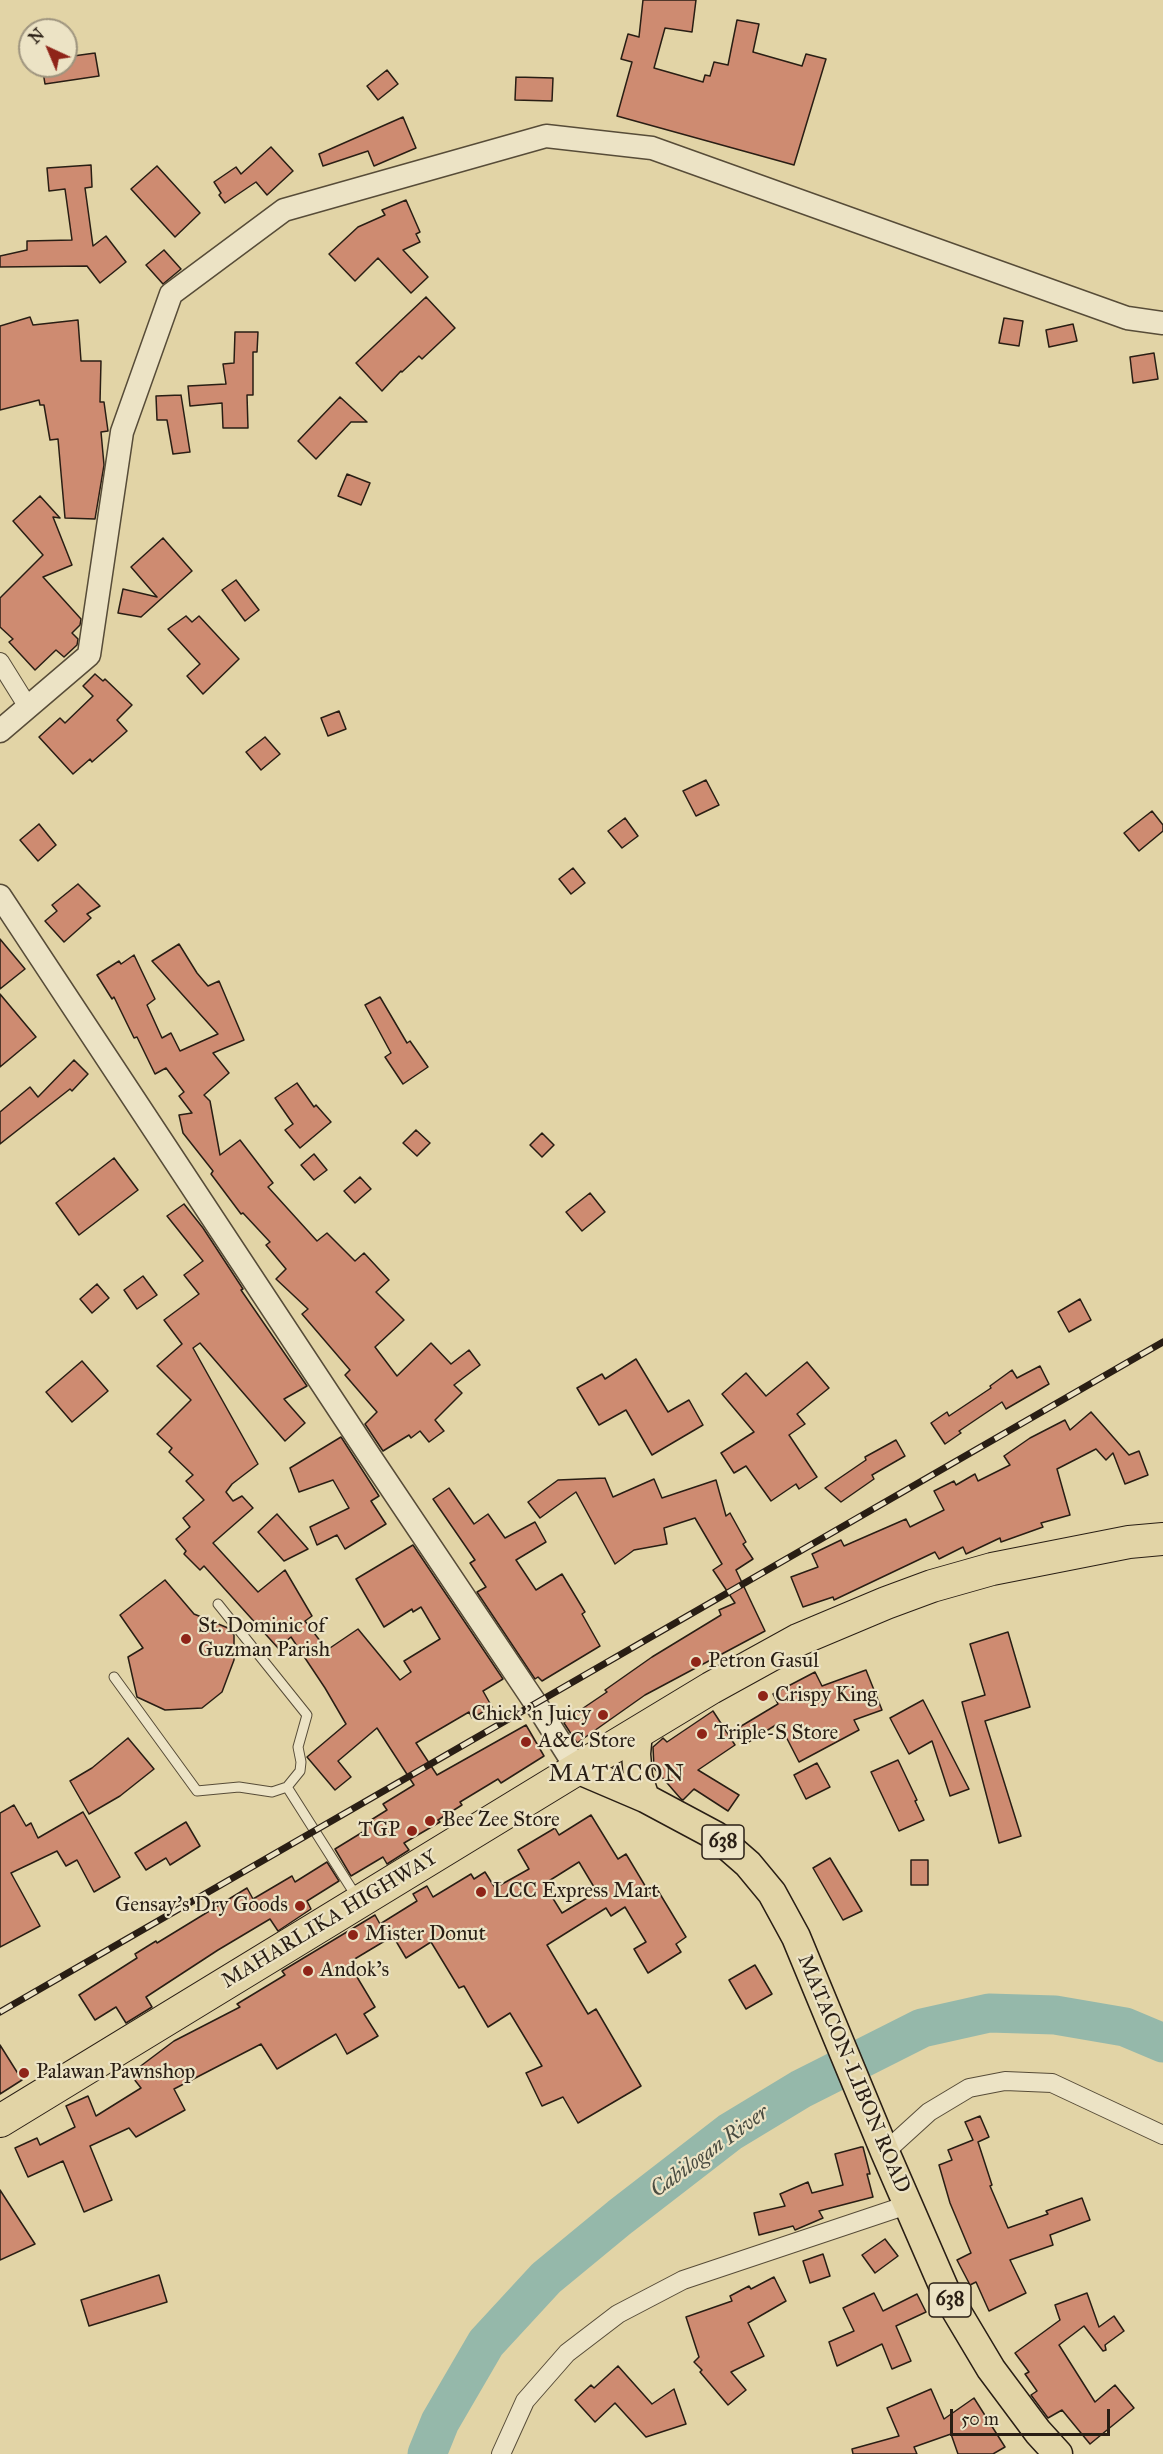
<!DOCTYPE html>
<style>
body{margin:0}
#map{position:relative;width:1163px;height:2454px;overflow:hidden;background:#e2d4a6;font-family:"IM FELL Great Primer",serif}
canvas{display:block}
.north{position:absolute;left:18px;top:18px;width:60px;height:60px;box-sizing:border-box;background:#ece3c5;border:2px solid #9e947e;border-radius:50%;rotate:316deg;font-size:16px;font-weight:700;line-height:24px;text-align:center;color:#291e14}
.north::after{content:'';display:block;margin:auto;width:21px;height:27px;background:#8f2418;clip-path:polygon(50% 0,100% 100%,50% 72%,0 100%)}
.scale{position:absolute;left:950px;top:2409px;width:160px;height:27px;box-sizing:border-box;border:3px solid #291e14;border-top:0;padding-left:8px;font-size:18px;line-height:21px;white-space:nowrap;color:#291e14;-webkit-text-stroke:4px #ece3c5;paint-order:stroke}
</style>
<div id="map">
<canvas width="1163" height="2454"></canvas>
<div class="north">N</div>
<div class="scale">50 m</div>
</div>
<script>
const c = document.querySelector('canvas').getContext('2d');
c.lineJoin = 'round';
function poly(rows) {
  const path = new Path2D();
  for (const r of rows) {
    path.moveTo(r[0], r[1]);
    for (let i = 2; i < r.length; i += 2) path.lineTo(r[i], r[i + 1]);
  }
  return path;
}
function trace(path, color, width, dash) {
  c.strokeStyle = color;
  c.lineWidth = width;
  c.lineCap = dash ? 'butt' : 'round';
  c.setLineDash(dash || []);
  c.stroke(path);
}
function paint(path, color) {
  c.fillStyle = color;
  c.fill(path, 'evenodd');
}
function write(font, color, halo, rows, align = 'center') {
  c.font = font + ' "IM FELL Great Primer",serif';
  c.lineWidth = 4.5;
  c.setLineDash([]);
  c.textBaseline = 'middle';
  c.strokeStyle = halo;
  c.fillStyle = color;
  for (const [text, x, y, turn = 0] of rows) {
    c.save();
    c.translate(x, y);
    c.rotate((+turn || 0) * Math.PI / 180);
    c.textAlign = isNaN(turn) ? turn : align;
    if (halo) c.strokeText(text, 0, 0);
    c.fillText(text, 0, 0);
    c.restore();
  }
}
trace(poly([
 [427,2454,440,2422,486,2343,546,2278,620,2217,730,2132,801,2089,922,2028,989,2013,1055,2015,1125,2027,1163,2043]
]), '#95b8aa', 39);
const building = poly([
 [643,0,696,0,692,32,665,28,654,68,703,82,705,75,710,76,714,62,728,65,737,20,759,24,753,52,802,66,806,54,826,59,794,165,617,116,632,62,621,59,628,34,639,37,643,0],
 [95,53,99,76,45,84,42,66,66,66,66,57,95,53],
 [387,70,398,84,378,100,367,86,387,70],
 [516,77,553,78,552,101,515,100,516,77],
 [403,117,416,148,374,166,368,151,323,166,319,154,403,117],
 [271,147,293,171,267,195,256,182,225,203,219,195,221,193,214,182,236,167,241,174,271,147],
 [91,165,92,187,85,188,93,246,106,236,126,262,100,283,87,266,0,267,0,256,27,250,27,241,72,240,65,189,49,191,47,168,91,165],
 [157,166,200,213,175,237,131,189,157,166],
 [406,200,420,232,416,234,420,242,403,250,428,277,411,293,378,258,355,281,329,254,358,227,385,215,382,210,406,200],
 [164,250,181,269,163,284,146,265,164,250],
 [426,297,455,328,422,359,419,356,402,372,401,371,382,391,356,363,426,297],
 [30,317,33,325,78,320,81,361,101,361,100,402,104,402,108,431,101,432,104,465,95,519,65,518,58,439,50,440,44,405,40,405,39,400,0,410,0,326,30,317],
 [1004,318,1023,321,1019,346,999,343,1004,318],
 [1073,324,1077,341,1049,347,1046,330,1073,324],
 [235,332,258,332,257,352,253,352,253,395,247,395,248,428,223,428,222,403,190,406,188,386,226,384,223,364,234,363,235,332],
 [1154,353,1158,379,1133,383,1130,357,1154,353],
 [181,395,190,452,173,454,167,420,157,420,156,396,181,395],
 [340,397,367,422,351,422,316,459,298,441,340,397],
 [347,474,370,483,361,505,338,496,347,474],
 [40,496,60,518,53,517,72,565,43,577,81,619,80,625,72,633,78,639,77,645,64,657,56,650,35,670,9,642,13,639,0,627,0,598,43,555,13,521,40,496],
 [163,538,192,571,141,617,118,613,123,589,157,597,131,567,163,538],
 [236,580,259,610,245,621,222,590,236,580],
 [186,616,192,622,199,616,239,659,203,694,187,676,200,664,168,629,186,616],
 [95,674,103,681,105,679,132,705,117,720,127,731,92,762,90,759,73,774,39,737,60,718,65,723,93,696,83,686,95,674],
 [339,711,346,729,328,736,321,718,339,711],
 [265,737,280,754,261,770,246,752,265,737],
 [706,780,719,805,696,816,683,791,706,780],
 [1152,811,1163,825,1163,831,1139,851,1124,833,1152,811],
 [625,818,638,836,622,848,608,831,625,818],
 [39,824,56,845,38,861,20,840,39,824],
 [573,868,585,883,571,894,559,879,573,868],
 [78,884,100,906,87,914,91,918,64,942,45,921,57,911,52,905,78,884],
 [0,939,25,969,0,989,0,939],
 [179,944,197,973,208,986,219,981,244,1040,213,1053,229,1073,204,1095,210,1101,220,1155,240,1140,273,1183,268,1187,317,1241,327,1233,355,1261,364,1253,389,1280,376,1292,404,1320,375,1347,397,1376,431,1343,451,1364,469,1350,480,1365,454,1385,462,1393,435,1420,444,1431,429,1442,420,1431,411,1438,409,1435,383,1451,365,1424,377,1412,345,1375,350,1370,302,1314,308,1309,276,1279,286,1269,266,1245,270,1242,243,1213,241,1214,211,1174,213,1171,183,1133,179,1115,192,1113,179,1096,184,1092,166,1068,155,1074,137,1037,134,1038,114,997,112,999,97,975,119,961,121,964,134,955,155,999,147,1005,162,1038,171,1033,180,1051,218,1034,152,961,179,944],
 [0,994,36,1037,0,1067,0,994],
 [380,997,407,1043,410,1041,428,1067,403,1084,385,1057,391,1053,365,1005,380,997],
 [74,1060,88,1074,72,1091,70,1089,0,1144,0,1112,30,1087,38,1097,74,1060],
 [297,1083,314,1107,316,1105,331,1122,300,1148,285,1130,293,1124,275,1098,297,1083],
 [416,1130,430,1143,417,1156,403,1143,416,1130],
 [542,1133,554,1145,542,1157,530,1145,542,1133],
 [314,1154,327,1170,314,1180,301,1165,314,1154],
 [114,1158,138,1190,79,1235,56,1203,114,1158],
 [360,1177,371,1189,355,1203,344,1191,360,1177],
 [590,1193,605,1212,582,1231,566,1212,590,1193],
 [184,1204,203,1228,243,1289,241,1290,307,1386,284,1399,305,1423,285,1441,200,1343,193,1348,258,1464,232,1484,226,1492,233,1501,242,1496,253,1508,213,1543,258,1592,285,1570,312,1616,305,1621,327,1650,358,1629,400,1680,411,1672,404,1661,440,1639,421,1607,413,1612,412,1609,384,1627,356,1579,413,1545,503,1679,483,1691,492,1707,472,1718,469,1712,416,1743,437,1775,526,1725,544,1756,501,1783,498,1779,460,1802,462,1805,438,1820,440,1822,404,1843,409,1850,387,1864,383,1857,351,1876,335,1849,366,1830,363,1825,387,1810,383,1804,414,1785,377,1728,338,1761,351,1777,335,1790,307,1757,346,1724,325,1688,291,1637,278,1648,204,1566,200,1570,184,1554,186,1551,176,1539,190,1527,183,1518,204,1500,186,1481,193,1475,169,1452,172,1448,157,1434,191,1400,157,1366,182,1344,164,1320,199,1294,184,1275,203,1261,167,1216,184,1204],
 [143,1276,157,1295,137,1309,124,1290,143,1276],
 [97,1284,109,1298,92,1313,80,1299,97,1284],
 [1080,1299,1091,1320,1069,1332,1058,1312,1080,1299],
 [636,1359,668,1412,689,1400,703,1425,652,1455,626,1410,599,1425,577,1388,602,1374,605,1379,636,1359],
 [82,1361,108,1391,72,1422,46,1392,82,1361],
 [807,1362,829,1388,797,1414,805,1424,789,1435,817,1477,799,1489,796,1484,771,1501,746,1466,734,1473,721,1453,754,1432,722,1394,746,1373,766,1396,807,1362],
 [1040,1366,1049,1384,1006,1409,1002,1402,959,1431,961,1433,945,1444,931,1423,947,1412,949,1416,991,1388,990,1386,1012,1370,1017,1378,1040,1366],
 [1091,1412,1129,1455,1139,1451,1148,1475,1125,1484,1113,1453,1106,1460,1096,1449,1057,1469,1070,1515,1041,1523,1043,1527,1001,1542,1000,1538,966,1554,963,1547,939,1559,935,1552,834,1600,833,1597,803,1607,791,1577,818,1567,812,1554,841,1540,844,1546,906,1519,910,1527,944,1510,934,1491,954,1481,956,1485,975,1474,978,1481,1010,1465,1004,1456,1030,1438,1065,1420,1070,1430,1091,1412],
 [341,1437,379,1496,371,1501,386,1524,345,1549,337,1535,317,1545,310,1527,349,1508,333,1480,299,1492,290,1468,341,1437],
 [896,1440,905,1456,872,1475,874,1479,841,1502,825,1488,866,1460,865,1457,896,1440],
 [605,1478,613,1497,654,1479,662,1498,716,1480,726,1516,730,1513,746,1542,743,1544,753,1559,736,1570,765,1631,645,1695,577,1743,564,1723,567,1719,607,1692,605,1690,652,1657,721,1615,719,1610,735,1603,713,1570,722,1564,695,1518,664,1528,667,1544,634,1550,615,1564,576,1492,540,1518,528,1502,558,1480,605,1478],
 [449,1488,474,1524,488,1514,505,1538,535,1522,546,1542,516,1560,536,1590,562,1574,585,1612,582,1614,600,1646,542,1681,538,1677,535,1679,477,1592,486,1587,470,1563,475,1560,433,1499,449,1488],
 [277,1514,308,1549,284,1561,258,1532,277,1514],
 [165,1580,194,1614,228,1628,234,1635,234,1660,222,1692,202,1708,165,1710,137,1697,128,1657,143,1648,120,1615,165,1580],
 [1008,1632,1030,1707,985,1721,1021,1836,999,1843,962,1702,985,1695,970,1644,1008,1632],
 [866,1670,882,1710,854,1720,859,1730,799,1762,779,1723,747,1743,738,1728,778,1704,773,1694,815,1672,822,1686,866,1670],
 [923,1700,938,1729,969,1789,950,1796,932,1741,909,1754,890,1718,923,1700],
 [713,1711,735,1745,698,1770,739,1795,728,1811,694,1789,683,1800,681,1799,654,1768,653,1747,661,1740,663,1738,667,1742,713,1711],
 [128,1738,154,1769,120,1796,89,1814,70,1781,92,1768,128,1738],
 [898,1760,917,1800,915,1801,924,1820,899,1831,871,1772,898,1760],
 [817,1763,830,1787,806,1799,794,1775,817,1763],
 [14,1805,26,1826,31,1823,38,1838,83,1812,120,1877,94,1892,77,1860,66,1866,57,1851,11,1873,40,1926,0,1947,0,1813,14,1805],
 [591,1815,618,1859,626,1854,650,1894,657,1889,686,1937,676,1944,681,1952,648,1973,634,1949,646,1942,625,1907,611,1916,606,1908,547,1945,588,2014,596,2009,641,2086,578,2123,563,2097,542,2106,526,2073,542,2066,510,2013,488,2027,464,1986,459,1988,431,1942,406,1958,393,1936,353,1960,356,1964,351,1967,375,2007,364,2014,378,2036,347,2054,336,2034,277,2069,261,2044,174,2089,185,2110,136,2137,129,2128,90,2146,112,2200,84,2212,63,2161,28,2177,15,2148,37,2138,40,2145,75,2127,66,2106,88,2096,96,2116,141,2088,130,2074,174,2041,240,2007,237,2004,285,1975,282,1971,375,1915,380,1924,417,1901,413,1894,427,1886,433,1897,471,1874,474,1879,485,1872,495,1888,529,1869,518,1850,555,1828,559,1835,591,1815],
 [579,1862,597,1892,562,1913,544,1884,579,1862],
 [186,1822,200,1846,170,1865,166,1858,146,1870,135,1853,186,1822],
 [830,1858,862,1911,843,1920,813,1868,830,1858],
 [911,1860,928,1860,928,1885,911,1885,911,1860],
 [327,1862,339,1881,307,1901,311,1909,278,1931,270,1919,218,1950,146,1997,152,2007,126,2023,116,2007,95,2020,79,1995,137,1958,135,1954,156,1941,157,1943,247,1888,253,1899,292,1876,295,1882,327,1862],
 [755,1965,772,1994,746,2009,729,1980,755,1965],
 [0,2045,22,2080,0,2094,0,2045],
 [980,2116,989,2137,978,2142,992,2185,990,2186,1008,2228,1048,2214,1046,2211,1082,2198,1090,2220,1050,2235,1053,2245,1010,2260,1026,2293,989,2311,976,2282,970,2285,957,2260,971,2253,950,2203,939,2165,952,2160,948,2150,973,2140,965,2122,980,2116],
 [861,2147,863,2147,870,2174,867,2174,873,2197,819,2211,823,2218,795,2230,793,2226,759,2235,754,2213,785,2206,780,2194,808,2182,812,2193,843,2185,835,2154,861,2147],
 [0,2190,35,2244,0,2260,0,2190],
 [885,2239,898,2256,875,2273,862,2255,885,2239],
 [823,2254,830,2276,810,2283,803,2261,823,2254],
 [159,2275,167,2302,89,2326,81,2300,159,2275],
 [774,2277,786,2301,748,2323,764,2356,731,2372,746,2390,728,2405,700,2372,702,2370,694,2362,699,2357,686,2317,732,2301,730,2296,749,2286,751,2289,774,2277],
 [874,2293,883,2311,917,2294,926,2312,896,2326,911,2361,892,2369,882,2344,837,2366,829,2342,854,2331,843,2308,874,2293],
 [1087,2293,1099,2327,1114,2316,1124,2331,1105,2345,1106,2350,1103,2351,1084,2326,1059,2345,1095,2402,1115,2385,1134,2408,1090,2444,1062,2410,1048,2418,1031,2395,1037,2391,1025,2374,1029,2372,1015,2353,1060,2320,1055,2305,1087,2293],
 [618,2366,652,2404,674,2389,686,2424,646,2437,615,2403,595,2422,575,2400,591,2385,594,2388,618,2366],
 [931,2389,944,2419,974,2398,1005,2447,993,2454,958,2454,951,2434,914,2447,917,2454,853,2454,852,2449,899,2436,887,2408,931,2389]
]);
paint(building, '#ce8b71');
trace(building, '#291e14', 1.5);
const service = poly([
 [114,1677,197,1791,239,1787,272,1792,287,1787,300,1771,301,1762,298,1747,307,1715,218,1604],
 [287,1787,358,1899]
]);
const minor = poly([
 [0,662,28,707],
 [885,2152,929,2112,969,2088,1005,2081,1052,2083,1163,2135],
 [501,2454,525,2401,567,2353,618,2314,683,2280,907,2205]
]);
const tertiary = poly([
 [0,731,89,655,122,432,171,294,284,210,546,136,652,148,1127,318,1163,323],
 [0,896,371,1458,536,1704,577,1769]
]);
const primary = poly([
 [638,1732,636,1754,638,1777,645,1798],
 [577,1769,645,1798,716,1836,748,1864,772,1893,796,1937,885,2152,948,2297,991,2369,1038,2432,1058,2454]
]);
const trunk = poly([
 [0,2121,577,1769,711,1688,798,1640,886,1603,932,1586,992,1569,1129,1542,1163,1539]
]);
trace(service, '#574c38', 11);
trace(minor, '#574c38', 20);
trace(tertiary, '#574c38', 25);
trace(primary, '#291e14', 31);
trace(trunk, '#291e14', 34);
trace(service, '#ece3c5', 9);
trace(minor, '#ece3c5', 18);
trace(tertiary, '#ece3c5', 22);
trace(primary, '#e2d4a6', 28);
trace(trunk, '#e2d4a6', 32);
const rail = poly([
 [0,2012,1163,1342]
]);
trace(rail, '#291e14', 7);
trace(rail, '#ece3c5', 4.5, [14]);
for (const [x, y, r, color] of [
 [186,1639,6,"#8f2418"],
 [696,1662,6,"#8f2418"],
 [763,1696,6,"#8f2418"],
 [603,1715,6,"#8f2418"],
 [702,1734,6,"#8f2418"],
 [526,1742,6,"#8f2418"],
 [430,1821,6,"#8f2418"],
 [412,1831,6,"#8f2418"],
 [481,1892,6,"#8f2418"],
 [300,1906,6,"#8f2418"],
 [353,1935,6,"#8f2418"],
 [308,1971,6,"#8f2418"],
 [24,2073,6,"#8f2418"]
]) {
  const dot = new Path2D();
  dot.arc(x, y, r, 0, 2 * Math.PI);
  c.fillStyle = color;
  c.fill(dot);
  trace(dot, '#ece3c5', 2);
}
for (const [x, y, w] of [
 [723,1842,42],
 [950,2300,42]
]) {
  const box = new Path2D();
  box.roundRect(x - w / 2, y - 17, w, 34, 4.5);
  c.fillStyle = '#ece3c5';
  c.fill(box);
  trace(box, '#291e14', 1.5);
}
write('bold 20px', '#291e14', null, [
 ["638",723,1842],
 ["638",950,2300]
]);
write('21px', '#291e14', '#ece3c5', [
 ["St. Dominic of",198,1627],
 ["Guzman Parish",198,1651],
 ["Petron Gasul",708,1662],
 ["Crispy King",775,1696],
 ["Chick 'n Juicy",591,1715,"right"],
 ["Triple-S Store",714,1734],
 ["A&C Store",538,1742],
 ["Bee Zee Store",442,1821],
 ["TGP",400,1831,"right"],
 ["LCC Express Mart",493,1892],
 ["Gensay's Dry Goods",288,1906,"right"],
 ["Mister Donut",365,1935],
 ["Andok's",320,1971],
 ["Palawan Pawnshop",36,2073]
], 'left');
write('21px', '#291e14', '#ece3c5', [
 ["MAHARLIKA HIGHWAY",330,1920,-31],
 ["MATACON-LIBON ROAD",853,2074,67]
]);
write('italic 22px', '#494c41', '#ece3c5', [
 ["Cabilogan River",710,2152,-36]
]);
c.letterSpacing = '1.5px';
write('24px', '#291e14', '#ece3c5', [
 ["MATACON",617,1775]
]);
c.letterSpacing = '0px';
</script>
